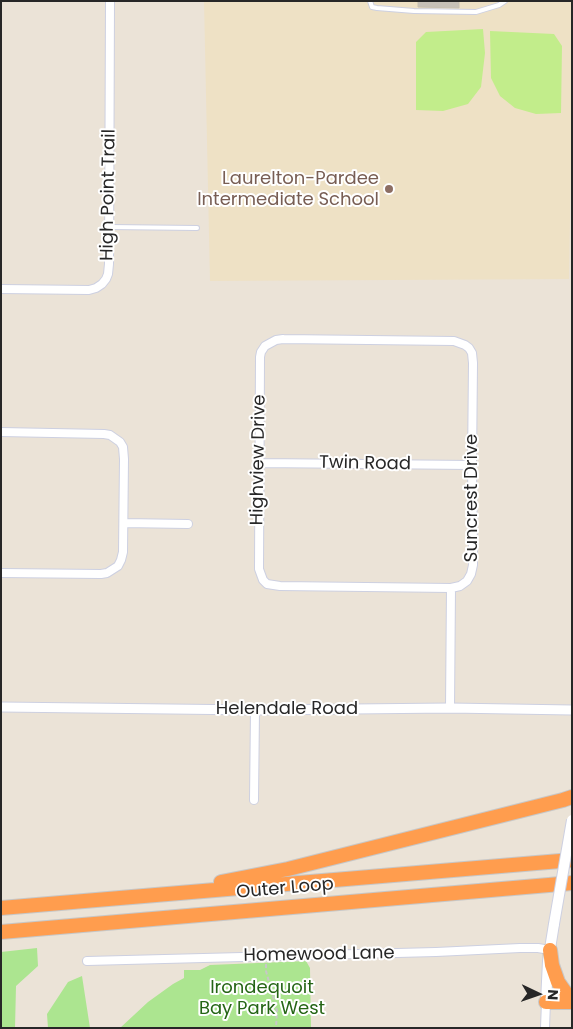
<!DOCTYPE html>
<style>
body{margin:0}
#map{position:relative;width:573px;height:1029px;overflow:hidden;background:#ebe3d7;font-family:Poppins,sans-serif}
canvas{display:block}
.frame{position:absolute;inset:0;border:2px solid #272727;pointer-events:none}
.north{position:absolute;left:513px;top:969px;width:50px;height:50px;-webkit-text-stroke:4px #fff;paint-order:stroke;rotate:93deg;font-size:14px;font-weight:700;line-height:20px;text-align:center;color:#272727}
.north::after{content:'';display:block;margin:auto;width:18px;height:22px;background:#272727;clip-path:polygon(50% 0,100% 100%,50% 72%,0 100%)}
</style>
<div id="map">
<canvas width="573" height="1029"></canvas>
<div class="frame"></div>
<div class="north">N</div>
</div>
<script>
const c = document.querySelector('canvas').getContext('2d');
c.lineJoin = 'round';
function paint(path, color) {
  c.fillStyle = color;
  c.fill(path, 'evenodd');
}
function poly(rows) {
  const path = new Path2D();
  for (const r of rows) {
    path.moveTo(r[0], r[1]);
    for (let i = 2; i < r.length; i += 2) path.lineTo(r[i], r[i + 1]);
  }
  return path;
}
function trace(path, color, width, dash) {
  c.strokeStyle = color;
  c.lineWidth = width;
  c.lineCap = dash ? 'butt' : 'round';
  c.setLineDash(dash || []);
  c.stroke(path);
}
function write(font, color, halo, rows, align = 'center') {
  c.font = font + ' Poppins,sans-serif';
  c.lineWidth = 4;
  c.setLineDash([]);
  c.textBaseline = 'middle';
  c.strokeStyle = halo;
  c.fillStyle = color;
  for (const [text, x, y, turn = 0] of rows) {
    c.save();
    c.translate(x, y);
    c.rotate((+turn || 0) * Math.PI / 180);
    c.textAlign = isNaN(turn) ? turn : align;
    if (halo) c.strokeText(text, 0, 0);
    c.fillText(text, 0, 0);
    c.restore();
  }
}
paint(poly([
 [204,1,572,1,572,99,569,279,210,281]
]), '#eee1c5');
paint(poly([
 [37,948,38,966,16,986,15,1028,1,1028,1,952],
 [306,961,310,968,311,1028,120,1028,148,1002,173,984,184,978,184,970,200,970,210,965],
 [82,976,90,1028,48,1028,47,1014,68,982]
]), '#ace590');
paint(poly([
 [483,29,485,53,481,87,468,104,443,111,416,110,416,42,426,32],
 [490,31,554,34,562,46,561,113,536,114,515,108,500,96,491,78]
]), '#c2ed8b');
const building = poly([
 [418,1,459,1,459,8,418,7,418,1]
]);
paint(building, '#c6c0b7');
trace(building, '#c6bfb1', 1);
const service = poly([
 [370,1,372,7,377,8,414,11,476,12,499,5,505,1],
 [109,227,197,228]
]);
const minor = poly([
 [1,289,89,290,96,288,102,284,106,279,108,274,109,264,110,1],
 [283,339,454,341,465,345,469,348,472,353,473,363,472,465,473,552,473,565,471,574,467,581,460,586,451,588,280,586,267,584,263,580,259,569,260,357,261,352,265,346,276,340,283,339],
 [1,432,104,434,110,435,120,442,123,447,124,459,123,552,121,560,118,566,107,573,101,574,1,573],
 [259,463,472,465],
 [124,523,188,524],
 [450,708,451,588],
 [254,800,255,710],
 [87,961,436,952,520,948,538,948,550,950],
 [545,1028,546,1002]
]);
const tertiary = poly([
 [1,707,255,710,450,708,572,710]
]);
const secondary = poly([
 [546,1002,548,961,554,924]
]);
const motorway = poly([
 [221,882,288,869,563,800,572,797],
 [1,908,572,860],
 [1,932,572,883],
 [550,950,552,965,558,982,565,992,572,998],
 [546,1002,572,1002]
]);
trace(service, '#cdd0e1', 6);
trace(minor, '#cdd0e1', 10);
trace(tertiary, '#cdd0e1', 11);
trace(secondary, '#cdd0e1', 12);
trace(motorway, '#c7c7c7', 16);
trace(poly([
 [266,964,266,971,277,1011,276,1028]
]), '#c7c7c7', 2, [4, 2.5]);
trace(service, '#fff', 4);
trace(minor, '#fff', 8);
trace(tertiary, '#fff', 9);
trace(secondary, '#fff', 10);
trace(motorway, '#ff9d4e', 14);
const secondaryBridge = poly([
 [554,924,572,820]
]);
trace(secondaryBridge, '#cdd0e1', 12, []);
trace(secondaryBridge, '#fff', 10);
for (const [x, y, r, color] of [
 [389,189,5,"#8d6e63"]
]) {
  const dot = new Path2D();
  dot.arc(x, y, r, 0, 2 * Math.PI);
  c.fillStyle = color;
  c.fill(dot);
  trace(dot, '#fff', 2);
}
write('18px', '#785e54', '#fff', [
 ["Laurelton-Pardee",379,179],
 ["Intermediate School",379,200]
], 'right');
write('18px', '#272727', '#fff', [
 ["High Point Trail",109,195,-89],
 ["Highview Drive",259,460,-89],
 ["Twin Road",365,464,1],
 ["Suncrest Drive",472,498,-90],
 ["Helendale Road",287,709],
 ["Outer Loop",285,889,-5],
 ["Homewood Lane",319,955,-1]
]);
write('18px', '#256515', '#fff', [
 ["Irondequoit",262,988],
 ["Bay Park West",262,1009]
]);
</script>
